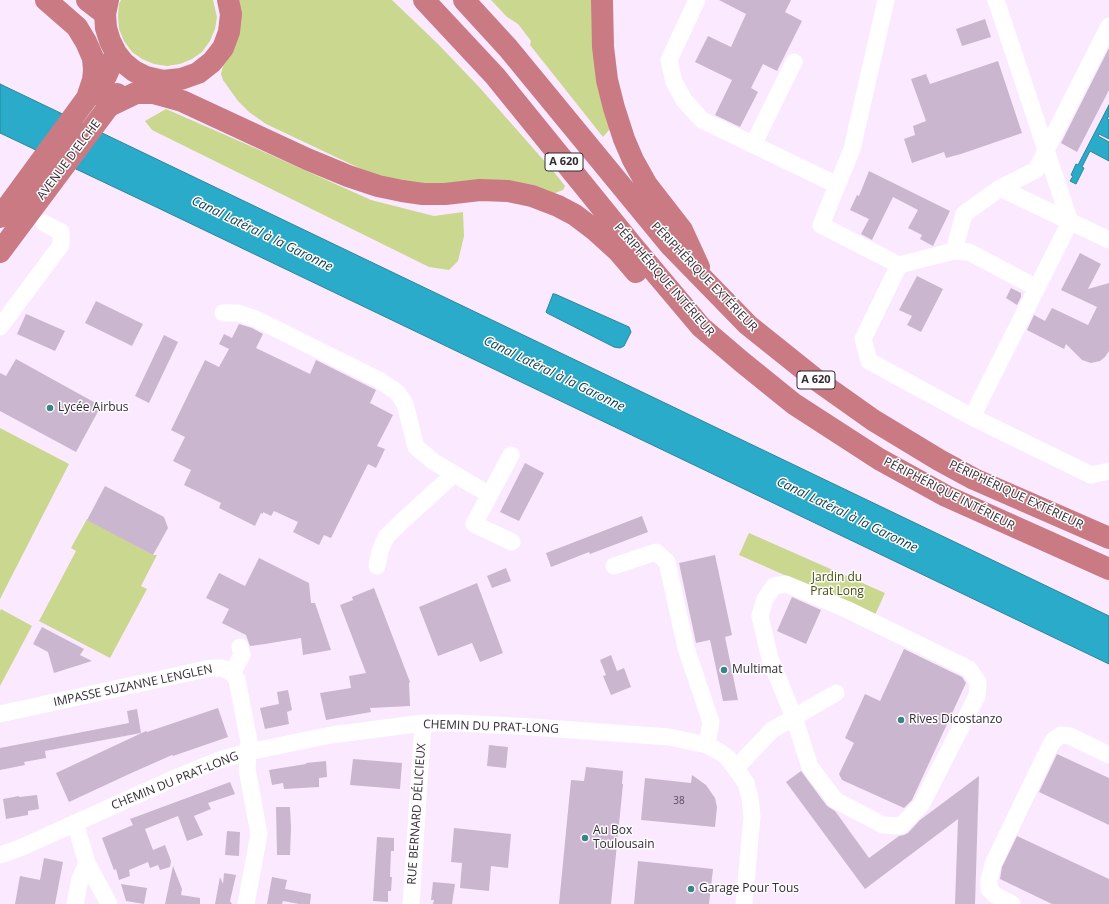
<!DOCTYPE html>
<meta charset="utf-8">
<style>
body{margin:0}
canvas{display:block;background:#fae9ff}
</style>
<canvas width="1109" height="904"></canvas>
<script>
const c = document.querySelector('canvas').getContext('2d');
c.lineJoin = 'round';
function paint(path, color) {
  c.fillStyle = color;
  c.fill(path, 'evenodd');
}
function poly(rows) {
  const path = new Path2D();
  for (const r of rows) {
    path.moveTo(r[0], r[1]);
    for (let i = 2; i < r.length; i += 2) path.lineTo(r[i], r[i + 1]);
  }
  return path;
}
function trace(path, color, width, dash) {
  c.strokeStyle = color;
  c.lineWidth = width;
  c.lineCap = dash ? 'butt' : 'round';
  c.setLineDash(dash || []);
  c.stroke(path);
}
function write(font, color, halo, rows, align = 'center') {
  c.font = font + ' "Open Sans",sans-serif';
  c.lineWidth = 3;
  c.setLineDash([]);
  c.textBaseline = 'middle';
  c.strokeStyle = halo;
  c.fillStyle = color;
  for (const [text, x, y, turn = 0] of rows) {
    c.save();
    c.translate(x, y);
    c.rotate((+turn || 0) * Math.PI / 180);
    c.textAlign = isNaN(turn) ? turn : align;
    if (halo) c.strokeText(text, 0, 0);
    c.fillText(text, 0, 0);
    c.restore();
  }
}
paint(poly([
 [121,0,213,0,217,17,215,29,210,41,202,52,192,59,180,64,167,66,154,64,142,59,132,52,124,41,119,29,118,16,119,4],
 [239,0,392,0,438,44,480,88,554,172,565,186,563,190,550,195,429,185,376,176,266,124,249,112,238,101,223,80,221,74,223,66,241,15],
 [491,0,592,0,610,129,603,137,530,45,531,41,518,24,507,17],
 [166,109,271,155,371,200,434,216,463,212,464,236,458,261,449,270,429,267,152,130,145,121],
 [0,428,69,464,0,599],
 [87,519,153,555,157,555,141,586,147,589,110,658,39,621,76,551,71,548],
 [749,533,885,593,875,615,739,555],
 [1,609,32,626,0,686,0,611]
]), '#cad78f');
const water = poly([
 [0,84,1109,616,1109,664,154,206,0,133,0,84],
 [1109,105,1109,117,1108,117,1107,118,1109,120,1109,139,1099,134,1098,136,1109,142,1109,161,1090,151,1082,167,1084,168,1076,184,1070,181,1073,176,1071,175,1076,164,1078,165,1109,105],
 [553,294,555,294,629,327,631,332,624,346,620,348,614,347,547,313,546,312,553,294]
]);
paint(water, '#2aabc9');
trace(water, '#2c849c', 1);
paint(poly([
 [719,0,791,0,785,12,802,21,777,71,763,64,751,88,758,92,740,127,715,115,732,80,695,62,708,36,731,47,746,14],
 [985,19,991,37,962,46,956,29],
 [1109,48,1109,90,1077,152,1061,143],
 [998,61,1022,133,961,154,946,158,944,152,912,163,904,139,915,135,913,126,926,121,911,79,926,74,930,84],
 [869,171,950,211,933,246,920,239,922,235,908,228,918,210,893,197,872,240,861,234,869,219,850,210,857,195,859,196],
 [1080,253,1101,264,1088,289,1109,283,1109,351,1105,357,1100,361,1091,363,1082,360,1066,344,1064,349,1027,330,1034,315,1045,321,1052,308,1088,325,1097,307,1061,290],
 [917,276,943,289,921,332,907,325,912,316,899,310],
 [1011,288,1021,293,1021,297,1017,305,1006,298],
 [96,301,143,324,132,346,85,323],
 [26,314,65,331,55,351,17,334],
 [239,324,252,328,263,334,256,348,310,374,316,360,376,390,370,403,393,415,377,446,385,449,376,468,368,464,331,538,324,535,319,545,293,532,298,522,274,511,271,516,263,512,263,514,261,513,255,526,219,508,221,503,184,485,191,470,173,461,185,437,171,430,205,360,219,367,229,349,219,344,224,334,232,338],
 [164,335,178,342,149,403,135,396],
 [16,359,101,406,76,452,0,411,0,373,6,376],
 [525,463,544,473,519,521,500,512],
 [105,486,164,517,168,528,153,555,87,520],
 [642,516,648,532,590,554,589,552,551,567,546,553],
 [715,555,732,635,725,637,738,700,723,701,710,640,696,643,679,563],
 [259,558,309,583,311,603,315,603,331,650,303,655,301,638,265,644,250,646,246,635,222,623,229,609,206,598,219,573,245,586],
 [506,568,511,581,492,588,487,576],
 [477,583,503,653,480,662,472,643,438,656,419,607],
 [374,588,410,682,409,683,410,706,370,708,371,712,326,720,320,693,351,688,349,676,366,673,340,605,353,600,352,597],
 [792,597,821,610,806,644,777,631],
 [42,627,84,649,80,655,92,661,54,673,48,652,33,644],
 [904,649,962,677,966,683,912,800,904,808,842,780,839,774,854,743,845,738,865,694,880,701],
 [611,655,617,671,624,668,631,687,611,695,603,676,606,675,600,660],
 [288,690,292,710,287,712,289,724,265,729,260,708,279,704,277,692],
 [218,708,228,737,173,756,172,755,127,775,69,802,56,773,146,731,147,732],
 [137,709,141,733,45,751,46,758,24,762,25,765,0,770,0,748,129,723,127,711],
 [489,745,508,747,506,768,487,766],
 [1057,754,1109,778,1109,825,1039,792],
 [353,759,402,763,400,789,350,785],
 [326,761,327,777,319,778,319,787,284,789,283,783,272,785,269,770,306,764,306,763],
 [586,767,623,771,622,784,623,784,611,904,559,904,571,780,584,781],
 [801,771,827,806,835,811,869,858,899,836,904,835,908,833,920,820,979,776,975,904,955,904,958,819,865,889,786,782],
 [692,775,706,785,715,798,717,807,715,827,641,820,645,778,691,783],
 [230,782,235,794,208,803,211,809,194,816,203,835,187,841,178,816,145,829,153,850,165,845,171,861,170,867,160,870,158,865,150,868,148,862,129,870,130,876,119,880,116,869,114,870,102,838,133,825,130,819],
 [37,795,39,809,28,811,28,815,6,819,3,799,19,796,19,797],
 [276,807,290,807,291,827,290,855,277,855],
 [454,828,511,834,508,868,491,866,489,891,460,888,462,863,451,862],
 [227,831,240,832,239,856,225,855],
 [1017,836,1109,879,1109,904,1052,904,1000,879,1002,867],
 [377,837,394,838,394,851,391,851,390,877,392,877,391,891,388,891,388,902,373,901],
 [44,858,63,862,55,904,15,904,20,876,40,880],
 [638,861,713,869,709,904,634,904],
 [173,866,182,889,181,895,200,898,200,904,165,904],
 [224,873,236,875,230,901,232,904,215,904,220,877,223,884],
 [272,877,287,880,285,889,311,894,310,904,299,904,283,901,282,904,267,904],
 [433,882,455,884,452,904,433,904,434,900,431,900],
 [121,884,147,888,144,904,126,901]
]), '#cbb6d0');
trace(poly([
 [697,0,669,60,674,82,684,100,702,120,837,185],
 [886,0,852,149,821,225,899,265,954,251,969,252,1037,288],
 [753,145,794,62],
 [1000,188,1109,240],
 [954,251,964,214,1000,188,1036,170,1109,26],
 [899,265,863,339,869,361,972,417,1091,475,1109,471],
 [223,313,238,313,256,319,379,380,397,392,405,404,416,447,434,462,490,495],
 [0,327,61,245,61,232,44,223],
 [972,417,1070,222,996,0],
 [511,455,474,524,512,542],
 [377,566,380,551,386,537,399,524,454,474],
 [614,566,656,552,667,562,686,648,711,722,707,745],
 [786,584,846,609,969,669,978,682,977,696,921,805,901,826,883,825,835,800,810,767,794,717,770,659,760,616,765,599,774,586,786,584],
 [232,673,242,655,240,647],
 [0,714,211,668,222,668,232,673,237,680,249,741,247,769,259,834,246,904],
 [736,768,772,730,836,693],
 [75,823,87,863,109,904],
 [0,855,20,848,175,778,219,760,248,752,331,735,423,723,458,723,532,727,669,737,707,745,720,752,728,758,746,783,750,798,752,817,744,904],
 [75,904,80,879,87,863],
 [411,904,423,723],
 [1012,904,995,895,989,889,989,880,993,864,1050,746,1054,740,1061,735,1070,736,1109,755]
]), '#fff', 17);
trace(poly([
 [46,0,77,27,86,42,93,58,94,70,93,80,88,95],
 [87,0,105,14],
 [108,0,105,14,106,28,110,41,116,53,124,63,134,71,146,77,163,81,181,79,198,73,212,62,223,48,229,32,231,14,228,0],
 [424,0,495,76,632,245,701,327,742,362,794,404,879,459,946,496,1109,569],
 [464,0,508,48,670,245,748,325,818,381,873,420,939,460,974,479,1109,538],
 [602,0,603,47,607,80,614,108,624,139,633,160,647,185,682,230,699,267],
 [109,106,136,93,153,93,182,101,307,159,348,176,378,186,402,191,423,194,445,194,480,190,508,191,532,196,558,206,575,215,596,231,618,251,636,272],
 [0,217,87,98,99,88,106,76,116,53],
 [0,252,109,106,117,94]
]), '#ca7a82', 22);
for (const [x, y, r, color] of [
 [50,408,4,"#3b8485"],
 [724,670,4,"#3b8485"],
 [901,720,4,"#3b8485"],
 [585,838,4,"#3b8485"],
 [691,889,4,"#3b8485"]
]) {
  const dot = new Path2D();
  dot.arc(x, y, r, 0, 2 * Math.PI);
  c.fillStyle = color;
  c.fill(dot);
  trace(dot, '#fdfdfd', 1.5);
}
write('10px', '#584d5b', null, [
 ["38",679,801]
]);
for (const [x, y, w] of [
 [564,162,38],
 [816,380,38]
]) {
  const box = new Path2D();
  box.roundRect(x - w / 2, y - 9, w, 18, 3);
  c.fillStyle = '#fdfdfd';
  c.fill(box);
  trace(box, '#322a34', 1);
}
write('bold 11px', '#322a34', null, [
 ["A 620",564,162],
 ["A 620",816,380]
]);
write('12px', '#322a34', '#fdfdfd', [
 ["AVENUE D'ELCHE",69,160,-53],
 ["PÉRIPHÉRIQUE EXTÉRIEUR",704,277,46],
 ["PÉRIPHÉRIQUE INTÉRIEUR",664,280,49],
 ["PÉRIPHÉRIQUE INTÉRIEUR",949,494,27],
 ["PÉRIPHÉRIQUE EXTÉRIEUR",1016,495,25],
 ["IMPASSE SUZANNE LENGLEN",133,686,-12],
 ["CHEMIN DU PRAT-LONG",491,727,2],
 ["CHEMIN DU PRAT-LONG",175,781,-22],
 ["RUE BERNARD DÉLICIEUX",417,814,-86]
]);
write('12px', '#322a34', '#fdfdfd', [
 ["Lycée Airbus",58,408],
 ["Multimat",732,670],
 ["Rives Dicostanzo",909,720],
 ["Au Box",593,831],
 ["Toulousain",593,845],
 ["Garage Pour Tous",699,889]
], 'left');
write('12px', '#454d0a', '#fdfdfd', [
 ["Jardin du",837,578],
 ["Prat Long",837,592]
]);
write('italic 13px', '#0d4350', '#fdfdfd', [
 ["Canal Latéral à la Garonne",262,234,26],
 ["Canal Latéral à la Garonne",554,374,26],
 ["Canal Latéral à la Garonne",847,515,26]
]);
</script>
